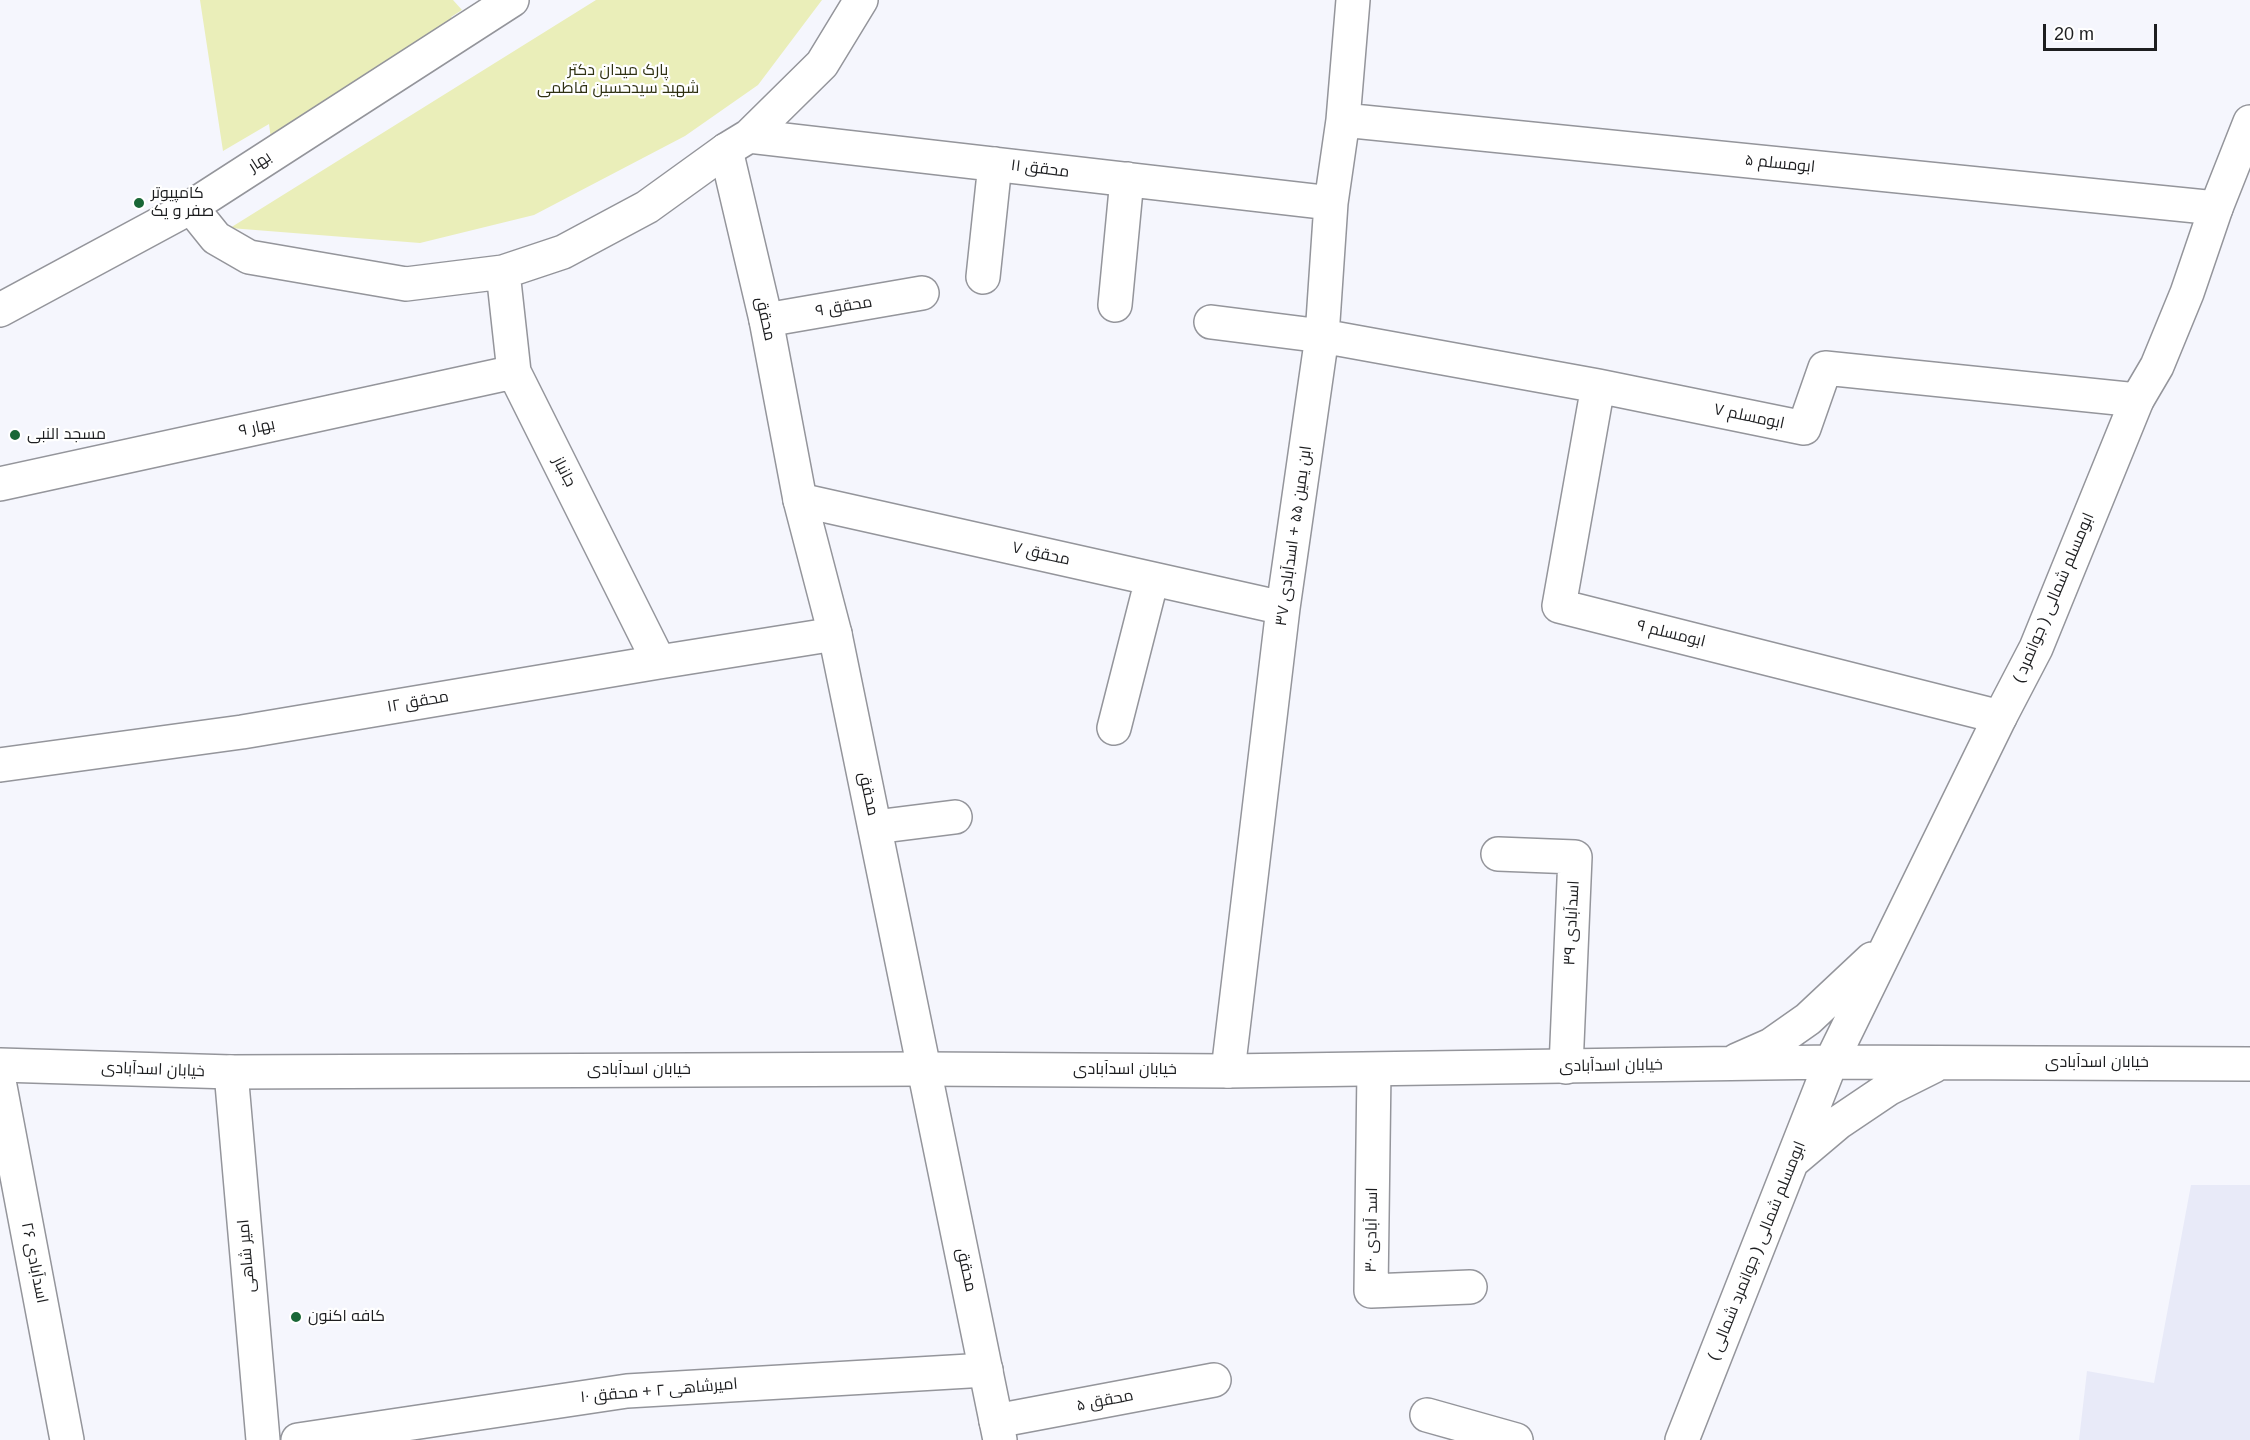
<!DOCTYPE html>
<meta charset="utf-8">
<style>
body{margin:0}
#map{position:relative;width:2250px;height:1440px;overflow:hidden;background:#f5f6fd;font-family:Helvetica,sans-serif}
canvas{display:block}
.scale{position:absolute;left:2043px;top:24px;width:114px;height:27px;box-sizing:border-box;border:3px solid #1d1e20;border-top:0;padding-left:8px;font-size:18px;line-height:21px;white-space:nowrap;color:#1d1e20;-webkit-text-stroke:4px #fff;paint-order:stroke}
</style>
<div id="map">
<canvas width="2250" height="1440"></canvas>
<div class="scale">20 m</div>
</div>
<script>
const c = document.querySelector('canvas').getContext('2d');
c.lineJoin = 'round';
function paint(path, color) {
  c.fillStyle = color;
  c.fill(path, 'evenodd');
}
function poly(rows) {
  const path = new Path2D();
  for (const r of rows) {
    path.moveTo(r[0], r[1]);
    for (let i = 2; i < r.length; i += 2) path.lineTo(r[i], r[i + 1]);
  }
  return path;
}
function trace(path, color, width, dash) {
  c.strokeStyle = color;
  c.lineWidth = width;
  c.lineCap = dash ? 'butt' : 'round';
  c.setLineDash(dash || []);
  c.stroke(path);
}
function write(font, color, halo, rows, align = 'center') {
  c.font = font + ' Helvetica,Cairo,sans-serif';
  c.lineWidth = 4.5;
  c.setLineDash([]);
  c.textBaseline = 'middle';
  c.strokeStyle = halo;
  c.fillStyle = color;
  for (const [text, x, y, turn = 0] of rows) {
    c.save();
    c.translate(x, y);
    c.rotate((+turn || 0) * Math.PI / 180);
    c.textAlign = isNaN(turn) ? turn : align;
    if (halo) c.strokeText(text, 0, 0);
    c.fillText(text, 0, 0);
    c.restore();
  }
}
paint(poly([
 [2191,1185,2250,1185,2250,1440,2079,1440,2087,1371,2154,1383]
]), '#e8eaf8');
paint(poly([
 [200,0,453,0,462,10,451,17,470,37,273,154,269,124,223,151],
 [596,0,822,0,758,85,685,136,534,215,420,243,230,228]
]), '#eaeeb9');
const minor = poly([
 [1343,120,2216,208],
 [749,136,1331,203],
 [191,207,216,238,249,257,406,284,503,272,563,252,647,207,726,150,749,136,822,64,861,0],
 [503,272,514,372,659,662],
 [983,277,995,164],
 [1115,305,1127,179],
 [766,320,922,293],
 [1211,322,1322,336,1598,386,1804,428,1825,368,2137,400],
 [1598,386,1559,606,2000,717],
 [0,484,514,372],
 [800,500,1283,608],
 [1114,728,1152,579],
 [0,765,242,732,659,662,835,634],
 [875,827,955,817],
 [1498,854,1575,857,1566,1067],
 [1374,1070,1371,1291,1470,1287],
 [1228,1071,1283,608,1322,336,1331,203,1343,120,1353,0],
 [231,1072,263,1440],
 [0,1086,67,1440],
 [1427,1415,1516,1440],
 [996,1421,1214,1380],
 [298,1440,627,1391,986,1370]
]);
const tertiary = poly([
 [726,150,766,320,800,500,835,634,1000,1440]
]);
const secondary = poly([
 [0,310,191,207,512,0],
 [1737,1060,1771,1045,1808,1019,1872,959],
 [0,1065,231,1072,924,1069,1228,1071,1831,1062,2250,1064],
 [1794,1160,1839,1122,1888,1089,1934,1066],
 [1682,1440,1831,1062,2000,717,2036,648,2137,400,2157,366,2187,293,2216,208,2250,122]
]);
trace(minor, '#94959b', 36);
trace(tertiary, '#94959b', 36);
trace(secondary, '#94959b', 36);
trace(minor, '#fff', 33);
trace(tertiary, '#fff', 33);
trace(secondary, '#fff', 33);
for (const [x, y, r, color] of [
 [139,203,6,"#196736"],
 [15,435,6,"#196736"],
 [296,1317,6,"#196736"]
]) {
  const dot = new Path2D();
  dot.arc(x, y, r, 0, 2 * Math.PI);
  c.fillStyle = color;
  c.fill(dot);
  trace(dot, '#fff', 2);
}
write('16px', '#2f3112', '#fff', [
 ["پارک میدان دکتر",618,71],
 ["شهید سیدحسین فاطمی",618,89]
]);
write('16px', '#1d1e20', '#fff', [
 ["بهار",260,162,-33],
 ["ابومسلم ۵",1780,164,6],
 ["محقق ۱۱",1040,169,7],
 ["محقق ۹",844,307,-10],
 ["محقق",765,319,78],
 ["ابومسلم ۷",1749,417,12],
 ["بهار ۹",257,428,-12],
 ["جانباز",564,472,63],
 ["ابن یمین ۵۵ + اسدآبادی ۳۷",1294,536,-82],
 ["محقق ۷",1041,554,13],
 ["ابومسلم شمالی ( جوانمرد )",2054,598,-67],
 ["ابومسلم ۹",1671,634,14],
 ["محقق ۱۲",418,702,-10],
 ["محقق",868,794,78],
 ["اسدآبادی ۳۹",1572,923,-87],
 ["خیابان اسدآبادی",2097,1063],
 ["خیابان اسدآبادی",1611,1066,-1],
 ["خیابان اسدآبادی",153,1070,2],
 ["خیابان اسدآبادی",639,1070],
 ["خیابان اسدآبادی",1125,1070],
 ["اسد آبادی ۳۰",1372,1230,-89],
 ["ابومسلم شمالی ( جوانمرد شمالی )",1757,1251,-68],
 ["امیر شاهی",247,1256,-95],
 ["اسدآبادی ۲۶",34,1263,79],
 ["محقق",966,1270,78],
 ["امیرشاهی ۲ + محقق ۱۰",659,1391,-5],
 ["محقق ۵",1105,1401,-11]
]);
write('16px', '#1d1e20', '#fff', [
 ["کامپیوتر",151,194],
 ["صفر و یک",151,212],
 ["مسجد النبی",27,435],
 ["کافه اکنون",308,1317]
], 'left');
</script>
